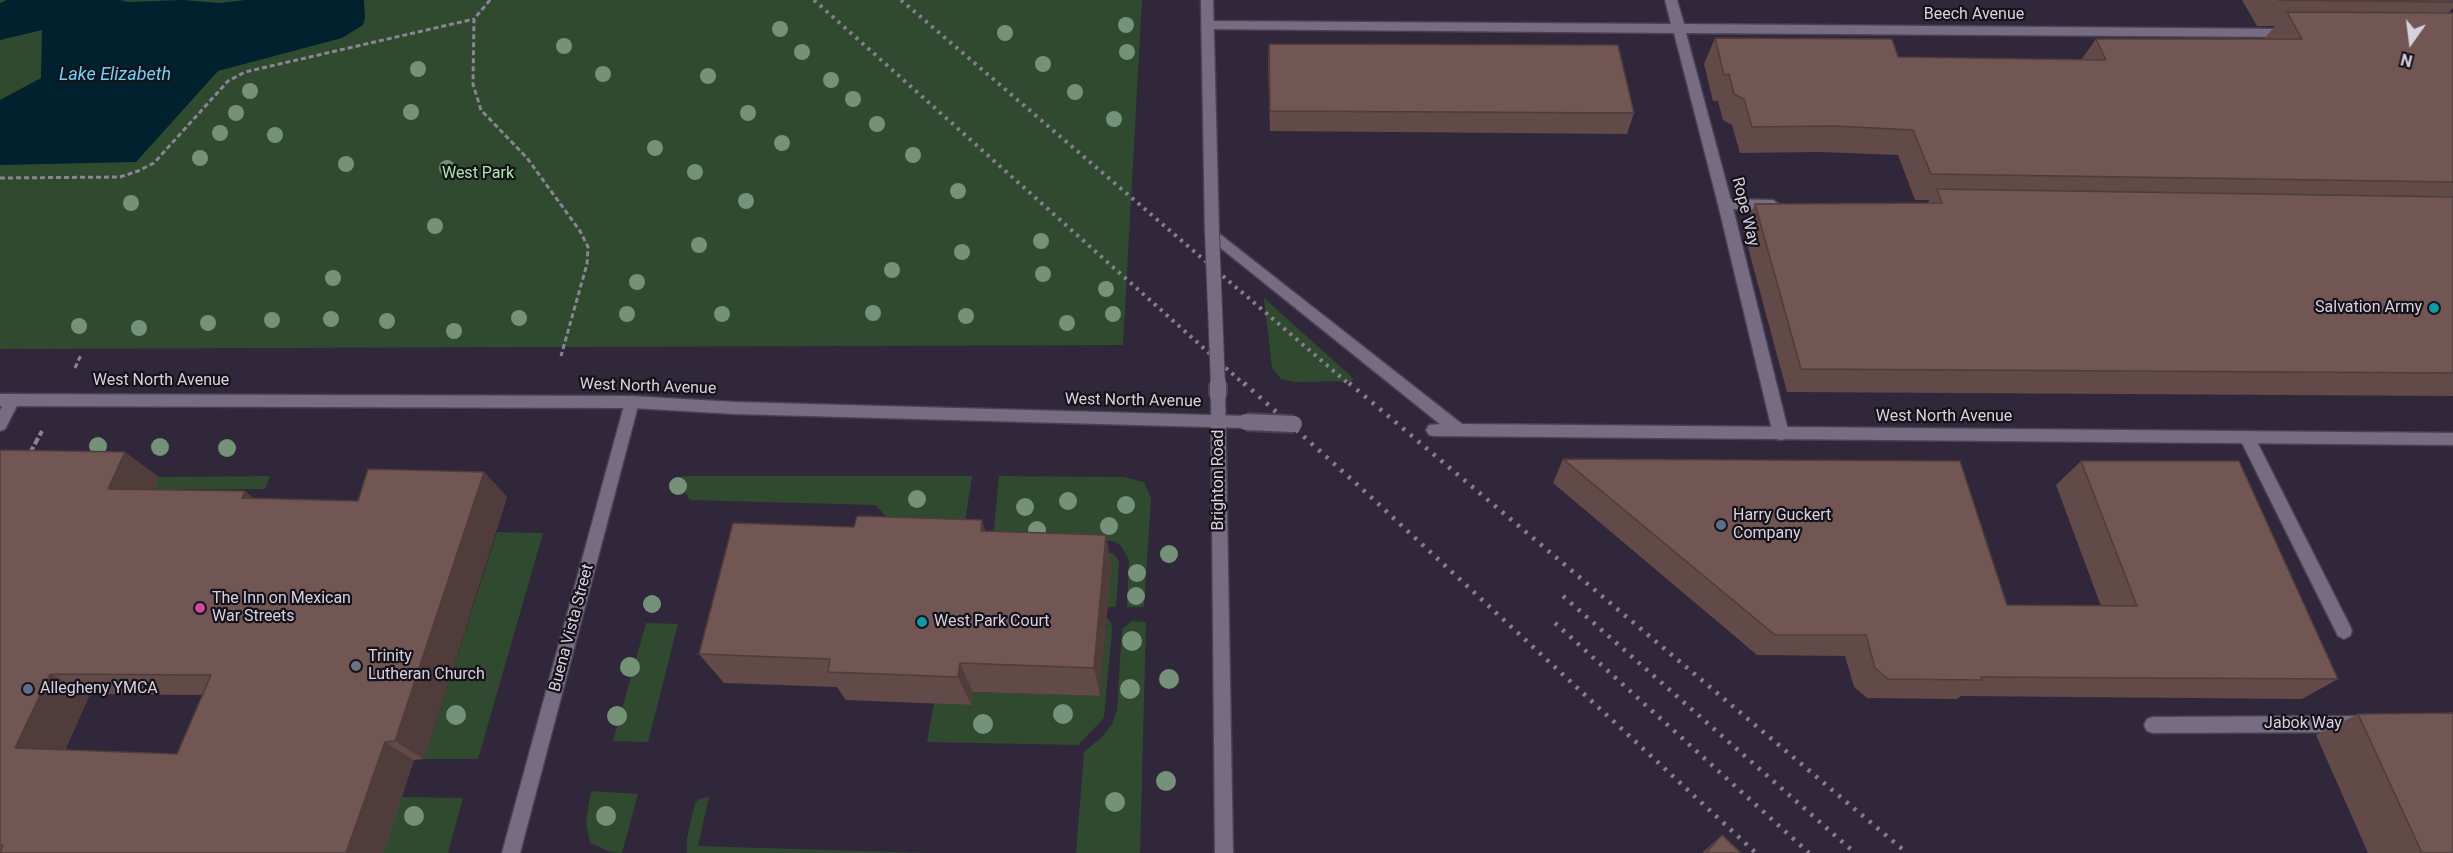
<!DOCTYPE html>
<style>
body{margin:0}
#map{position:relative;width:2453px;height:853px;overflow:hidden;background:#30273a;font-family:Roboto,sans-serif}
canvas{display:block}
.north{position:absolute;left:2381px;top:12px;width:60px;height:60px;-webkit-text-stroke:4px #16121a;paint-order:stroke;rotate:194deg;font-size:16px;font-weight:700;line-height:24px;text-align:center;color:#d8d2df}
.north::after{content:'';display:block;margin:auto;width:21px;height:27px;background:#d8d2df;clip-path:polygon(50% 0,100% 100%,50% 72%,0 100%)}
</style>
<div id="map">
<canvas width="2453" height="853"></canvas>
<div class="north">N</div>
</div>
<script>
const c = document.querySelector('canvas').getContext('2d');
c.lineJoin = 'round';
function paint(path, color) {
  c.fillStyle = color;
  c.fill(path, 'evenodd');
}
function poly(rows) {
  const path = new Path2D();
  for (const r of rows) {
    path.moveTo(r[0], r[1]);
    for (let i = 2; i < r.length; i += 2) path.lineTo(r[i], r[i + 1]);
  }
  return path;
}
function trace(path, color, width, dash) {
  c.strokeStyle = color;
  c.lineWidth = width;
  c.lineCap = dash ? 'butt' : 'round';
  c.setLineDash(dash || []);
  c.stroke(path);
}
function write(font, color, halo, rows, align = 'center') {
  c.font = font + ' Roboto,sans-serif';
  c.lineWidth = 4.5;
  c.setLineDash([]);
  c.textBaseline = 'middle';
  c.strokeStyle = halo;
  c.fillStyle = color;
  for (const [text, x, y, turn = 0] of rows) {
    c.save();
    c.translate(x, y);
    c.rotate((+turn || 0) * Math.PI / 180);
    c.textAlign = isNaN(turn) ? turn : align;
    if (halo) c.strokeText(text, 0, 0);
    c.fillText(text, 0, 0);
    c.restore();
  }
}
paint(poly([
 [0,0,1142,0,1123,345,0,349],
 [1264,298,1353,378,1352,381,1294,382,1281,379,1272,368],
 [270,476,265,489,184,489,177,493,77,647,159,477],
 [681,476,972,476,962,541,886,517,876,505,690,500,683,489],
 [999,476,1124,477,1144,482,1151,498,1144,607,1127,607,1129,560,1121,546,1114,541,993,538],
 [497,532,543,533,478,759,424,759],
 [993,549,1113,553,1119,561,1116,606,1107,608],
 [1107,618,1111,622,1112,630,1104,718,1078,745,927,742,934,703,970,705,973,692,1100,696],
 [1132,621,1146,622,1140,853,1076,853,1084,752,1102,737,1112,724,1117,710,1122,629],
 [646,623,678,624,648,742,613,741],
 [591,791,638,794,622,853,611,852,590,843,586,822],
 [401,797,463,798,448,853,206,853],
 [709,797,698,846,926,853,687,853,687,838,695,803,699,799]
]), '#304a30');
paint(poly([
 [7,0,120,0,128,2,183,0,219,3,245,0,364,0,365,18,363,25,342,38,218,71,136,162,0,165,0,100,41,78,42,30,0,40,0,3]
]), '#00212d');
const service = poly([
 [1725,199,1773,200,1780,205,1773,210,1725,209,1718,204,1725,199],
 [2247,431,2252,432,2350,626,2352,631,2350,636,2344,639,2338,636,2239,437,2242,432,2247,431]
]);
const minor = poly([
 [1665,0,1677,0,1684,24,2288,29,2294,33,2288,37,1686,33,1732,204,1789,434,1786,439,1781,440,1776,439,1773,434,1718,204,1674,33,1207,29,1201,25,1207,21,1671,24,1665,0],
 [13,394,18,396,20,400,5,429,0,431,0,410,8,396,13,394],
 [632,396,637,398,639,402,520,853,502,853,625,402,627,398,632,396],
 [2357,716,2363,718,2366,724,2363,730,2357,732,2153,733,2147,731,2144,725,2147,719,2153,717,2357,716]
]);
const tertiary = poly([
 [1201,0,1213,0,1219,233,1212,238,1205,233,1201,0],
 [1218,390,1223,392,1225,396,1233,853,1215,853,1211,396,1213,392,1218,390]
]);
const secondary = poly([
 [1212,228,1462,424,2453,433,2453,445,1434,436,1429,435,1426,430,1429,425,1440,424,1207,237,1205,233,1212,228],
 [0,394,632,396,735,402,1246,416,1251,418,1253,422,1251,426,1246,428,735,414,632,408,0,406,0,394]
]);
trace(service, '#4a4252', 3);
trace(minor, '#4a4252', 3);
trace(tertiary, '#4a4252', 3);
trace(secondary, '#4a4252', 3);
trace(poly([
 [490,0,474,19,473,84,481,110,527,158,580,231,588,247,587,264,561,356],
 [0,178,120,177,138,171,154,163,228,81,245,72,474,19],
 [75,368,81,355]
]), '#8b8494', 3, [5, 3]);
trace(poly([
 [30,453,42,431]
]), '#8b8494', 4, [7, 3]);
paint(service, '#776d83');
paint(minor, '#776d83');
paint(tertiary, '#776d83');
paint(secondary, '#776d83');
trace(poly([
 [814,0,1245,385],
 [901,0,1350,385]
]), '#867e8e', 4, [3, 5]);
trace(poly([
 [1244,383,1360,487,1756,853],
 [1349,383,1907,853],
 [1563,596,1855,853],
 [1555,623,1809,853]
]), '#867e8e', 4.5, [3, 7]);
const tertiaryBridgeFar1 = poly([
 [1212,233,1218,385]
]);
const tertiaryBridge = poly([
 [1218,383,1218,396]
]);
const secondaryBridge = poly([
 [1246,422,1294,424]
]);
trace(tertiaryBridgeFar1, '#4a4252', 16, []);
trace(tertiaryBridge, '#4a4252', 20, []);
trace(secondaryBridge, '#4a4252', 20, []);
trace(tertiaryBridgeFar1, '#776d83', 14);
trace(tertiaryBridge, '#776d83', 16);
trace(secondaryBridge, '#776d83', 16);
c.fillStyle = '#739277';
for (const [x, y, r] of [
 [1126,25,8],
 [780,29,8],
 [1005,33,8],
 [564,46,8],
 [802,52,8],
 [1127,52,8],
 [1043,64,8],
 [418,69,8],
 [603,74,8],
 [708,76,8],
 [831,80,8],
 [250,91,8],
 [1075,92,8],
 [853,99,8],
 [411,112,8],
 [236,113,8],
 [748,113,8],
 [1114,119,8],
 [877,124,8],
 [220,133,8],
 [275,135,8],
 [782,143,8],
 [655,148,8],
 [913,155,8],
 [200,158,8],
 [346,164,8],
 [447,168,8],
 [695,172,8],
 [958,191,8],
 [746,201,8],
 [131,203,8],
 [435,226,8],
 [1041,241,8],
 [699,245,8],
 [962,252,8],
 [892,270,8],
 [1043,274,8],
 [333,278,8],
 [637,282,8],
 [1106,289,8],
 [873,313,8],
 [627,314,8],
 [722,314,8],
 [1113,314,8],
 [966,316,8],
 [519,318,8],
 [331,319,8],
 [272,320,8],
 [387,321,8],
 [208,323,8],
 [1067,323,8],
 [79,326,8],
 [139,328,8],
 [454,331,8],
 [98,446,9],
 [160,447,9],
 [227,448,9],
 [678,486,9],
 [917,499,9],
 [1068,501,9],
 [1126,505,9],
 [1025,507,9],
 [1109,526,9],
 [1037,530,9],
 [1169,554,9],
 [1137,573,9],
 [1136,596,9],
 [652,604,9],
 [1132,641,10],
 [630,667,10],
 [1169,679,10],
 [1130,689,10],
 [1063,714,10],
 [456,715,10],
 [617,716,10],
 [983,724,10],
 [1166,781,10],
 [1115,802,10],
 [414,816,10],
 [606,816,10]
]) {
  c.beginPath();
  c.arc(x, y, r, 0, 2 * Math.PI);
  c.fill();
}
paint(poly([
 [2242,0,2453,0,2453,8,2448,13,2453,13,2453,396,1787,392,1743,229,1755,204,1927,203,1930,200,1915,200,1898,155,1820,152,1740,153,1732,125,1723,120,1718,101,1713,101,1704,64,1715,38,1898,57,2081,60,2096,39,2264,39,2275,26,2257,26],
 [1269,44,1634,113,1627,134,1270,131,1268,65],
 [0,450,159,477,154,490,253,498,358,501,484,472,507,497,424,759,414,760,383,853,0,853],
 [90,694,202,695,177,754,65,750],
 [1563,459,2007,605,2101,606,2056,485,2081,461,2338,679,2302,699,1961,696,1957,699,1867,698,1854,687,1845,656,1757,655,1553,483],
 [982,520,985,531,1106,535,1111,567,1100,696,973,692,971,705,846,700,837,687,724,683,699,654,854,527],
 [2358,714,2453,853,2368,853,2316,735],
 [1722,835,1741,853,1702,853]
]), '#614a48');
paint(poly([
 [125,452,159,477,143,514,108,489],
 [484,472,507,497,424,759,395,741],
 [245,491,276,516,242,498],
 [982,520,993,553,981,531],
 [1106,535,1111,567,1100,696,1094,668],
 [960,663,973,692,971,705,958,677],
 [50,674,90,694,57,766,15,748],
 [385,742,414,760,383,853,346,853]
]), '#4f3c3b');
const building = poly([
 [2278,0,2453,0,2453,2,2278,0],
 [2287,12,2453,13,2453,182,1931,174,1913,130,1834,126,1752,127,1744,99,1734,94,1729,74,1724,75,1715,38,1892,39,1898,57,2106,60,2096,39,2302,39,2287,12],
 [1269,44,1618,45,1634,113,1270,111,1269,44],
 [1937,189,2453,197,2453,373,1801,369,1755,204,1942,203,1937,189],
 [0,450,125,452,108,489,245,491,242,498,358,501,368,469,484,472,395,741,385,742,346,853,0,853,3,845,0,845,0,450],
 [50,674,211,675,177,754,15,748,50,674],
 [1563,459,1960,461,2007,605,2137,606,2081,461,2239,461,2338,679,1981,677,1982,680,1888,679,1875,668,1866,635,1775,635,1563,459],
 [857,516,982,520,981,531,1106,535,1094,668,960,663,958,677,828,672,830,659,699,654,733,523,854,527,857,516],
 [2453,713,2453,853,2422,853,2358,714,2453,713],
 [1722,835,1741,853,1706,853,1722,835]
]);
paint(building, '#715654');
trace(building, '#4f3c3b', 1.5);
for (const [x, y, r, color] of [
 [2434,308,6,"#0f9aa8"],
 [1721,525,6,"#5c6f8a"],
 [200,608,6,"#d1479c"],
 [922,622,6,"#0f9aa8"],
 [356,666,6,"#6b7280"],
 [28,689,6,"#5c6f8a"]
]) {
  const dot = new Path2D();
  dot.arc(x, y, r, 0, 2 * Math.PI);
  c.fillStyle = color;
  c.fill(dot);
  trace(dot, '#16121a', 2);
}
write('16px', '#d8d2df', '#16121a', [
 ["Beech Avenue",1974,15],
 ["Rope Way",1745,212,76],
 ["West North Avenue",161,381],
 ["West North Avenue",648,387,2],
 ["West North Avenue",1133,401,1],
 ["West North Avenue",1944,417],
 ["Brighton Road",1219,480,-90],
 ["Buena Vista Street",572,628,-75],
 ["Jabok Way",2303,724]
]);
write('16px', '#aae9a9', '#16121a', [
 ["West Park",478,174]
]);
write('16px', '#d8d2df', '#16121a', [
 ["Salvation Army",2422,308,"right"],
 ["Harry Guckert",1733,516],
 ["Company",1733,534],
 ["The Inn on Mexican",212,599],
 ["War Streets",212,617],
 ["West Park Court",934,622],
 ["Trinity",368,657],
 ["Lutheran Church",368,675],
 ["Allegheny YMCA",40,689]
], 'left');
write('italic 18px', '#6ed3f7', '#16121a', [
 ["Lake Elizabeth",115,75]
]);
</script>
